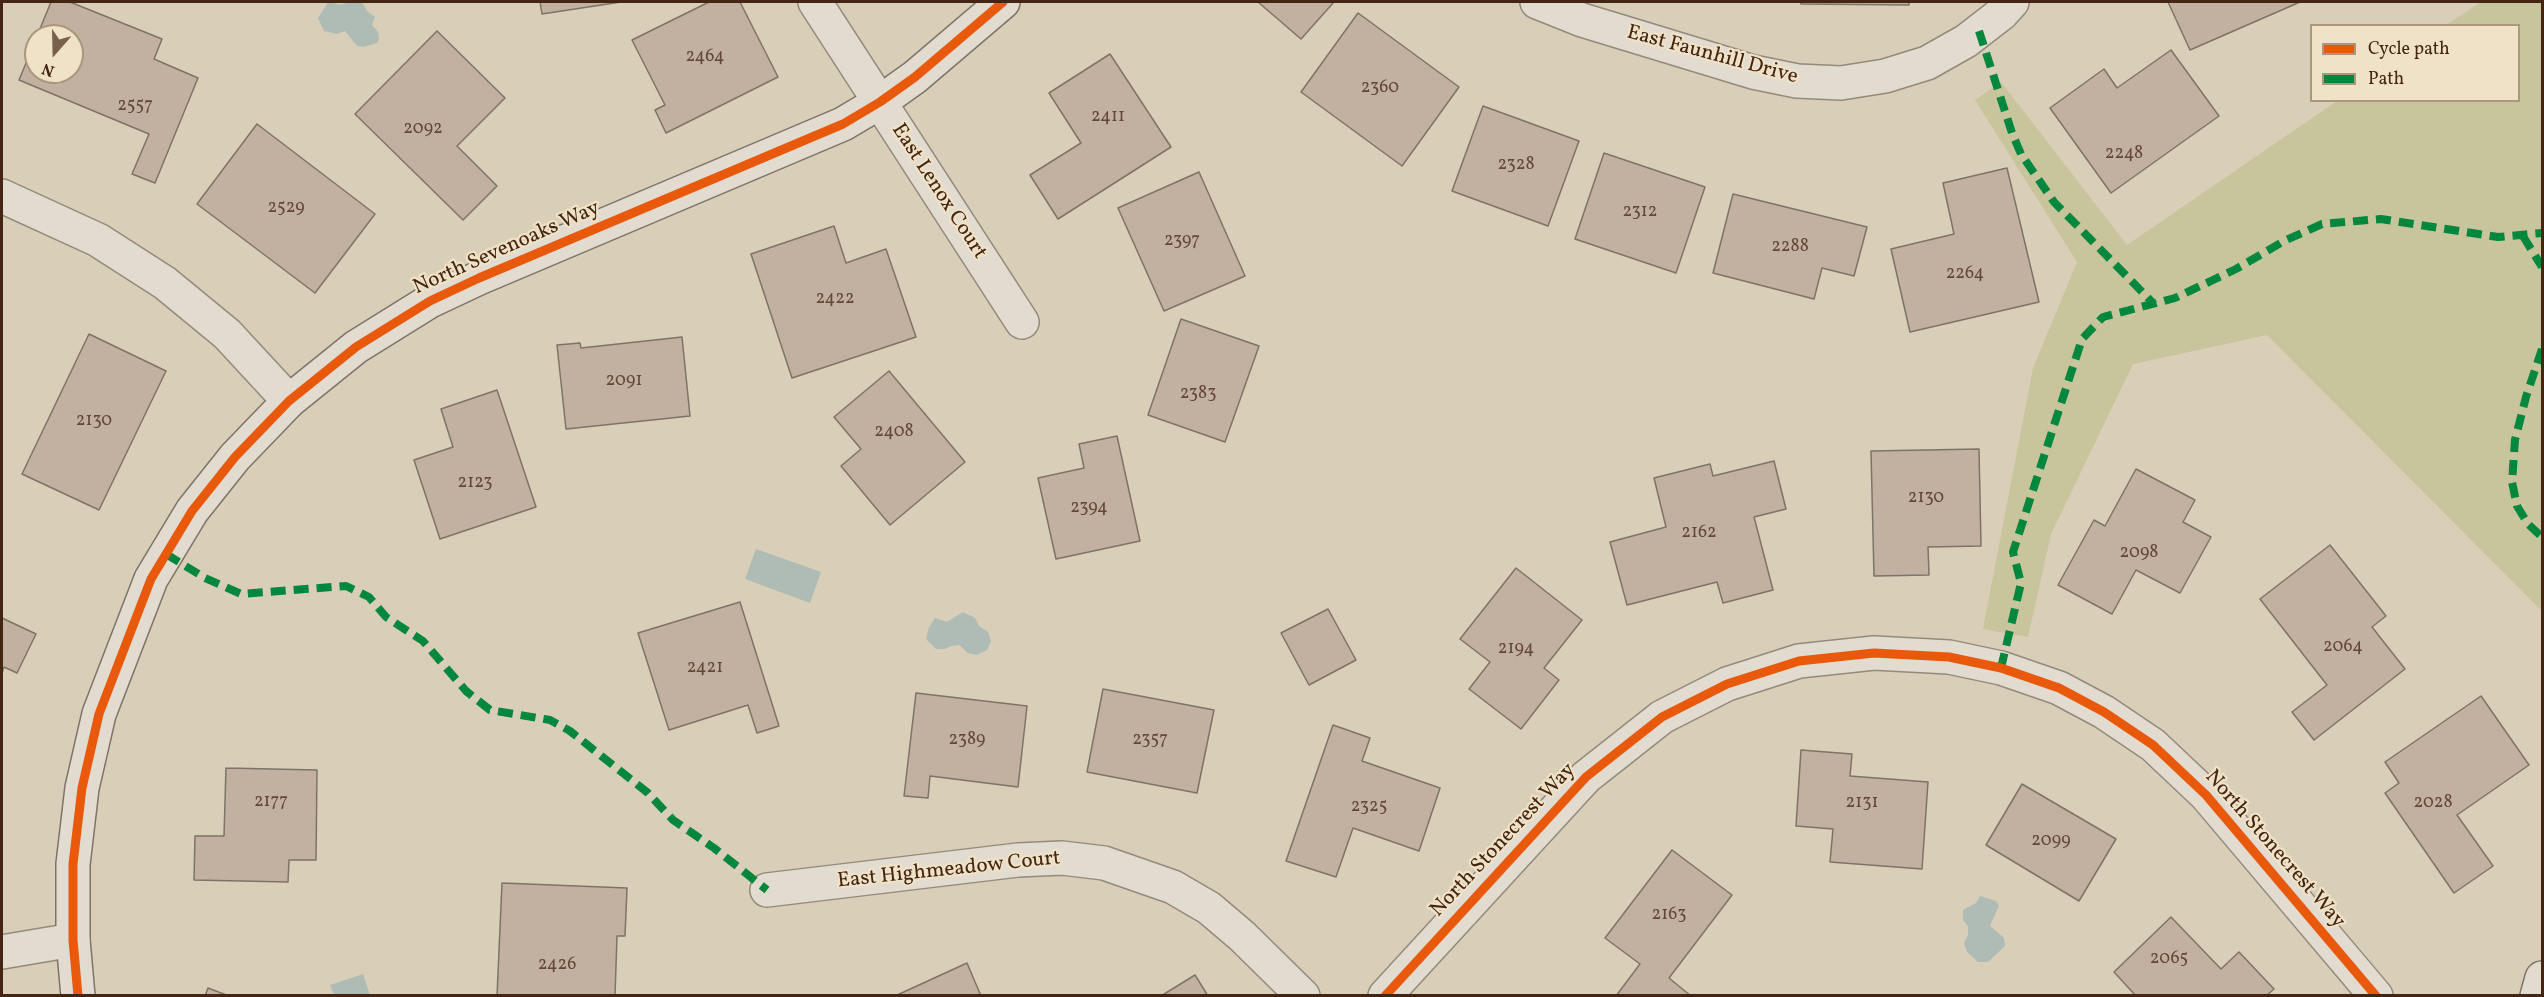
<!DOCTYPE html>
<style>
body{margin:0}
#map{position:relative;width:2544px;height:997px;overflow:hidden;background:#d9ceb7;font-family:Vollkorn,serif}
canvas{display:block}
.frame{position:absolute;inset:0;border:3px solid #442413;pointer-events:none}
.legend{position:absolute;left:2310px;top:24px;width:210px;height:78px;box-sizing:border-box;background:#efe2c7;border:2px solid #ab967f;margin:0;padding:8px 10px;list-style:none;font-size:18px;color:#442413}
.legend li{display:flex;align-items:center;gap:12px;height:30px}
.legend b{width:30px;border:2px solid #ab967f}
.north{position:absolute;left:24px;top:24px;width:60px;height:60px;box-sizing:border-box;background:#efe2c7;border:2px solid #ab967f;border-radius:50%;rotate:200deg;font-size:16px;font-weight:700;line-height:24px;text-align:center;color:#442413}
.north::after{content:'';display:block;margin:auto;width:21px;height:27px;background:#78604c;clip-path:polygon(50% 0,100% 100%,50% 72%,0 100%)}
</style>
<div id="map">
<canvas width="2544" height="997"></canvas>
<div class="frame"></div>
<ul class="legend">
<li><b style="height:8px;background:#e8590c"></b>Cycle path</li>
<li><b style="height:8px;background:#00873e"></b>Path</li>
</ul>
<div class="north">N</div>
</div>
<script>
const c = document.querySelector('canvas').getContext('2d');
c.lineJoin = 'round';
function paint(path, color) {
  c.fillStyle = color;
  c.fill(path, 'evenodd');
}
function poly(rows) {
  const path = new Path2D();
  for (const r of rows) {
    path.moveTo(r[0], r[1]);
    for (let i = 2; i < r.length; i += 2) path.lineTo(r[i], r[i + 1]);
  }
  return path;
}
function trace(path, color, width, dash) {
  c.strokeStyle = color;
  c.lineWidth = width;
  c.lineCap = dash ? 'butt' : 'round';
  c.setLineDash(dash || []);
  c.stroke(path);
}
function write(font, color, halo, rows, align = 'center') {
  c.font = font + ' Vollkorn,serif';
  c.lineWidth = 4.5;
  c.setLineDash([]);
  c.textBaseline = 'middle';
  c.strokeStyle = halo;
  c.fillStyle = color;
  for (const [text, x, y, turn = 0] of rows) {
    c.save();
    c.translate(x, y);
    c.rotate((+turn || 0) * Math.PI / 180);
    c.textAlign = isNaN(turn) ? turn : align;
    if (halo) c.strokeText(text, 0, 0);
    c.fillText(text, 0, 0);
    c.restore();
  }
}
paint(poly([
 [2481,2,2542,2,2542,611,2267,335,2133,364,2051,534,2028,637,1983,629,2033,368,2077,262,1975,100,2001,82,2127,245,2337,101,2518,100,2518,26,2446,25]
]), '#c8c49b');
paint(poly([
 [328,2,341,5,349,2,362,2,368,12,375,17,372,25,378,32,379,39,377,43,363,47,357,46,345,31,337,34,324,31,318,18],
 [756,549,821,572,810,603,745,579],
 [963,612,975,618,979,626,988,632,991,641,987,650,977,655,968,653,959,645,951,646,945,649,936,649,926,639,929,627,935,618,947,622],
 [1980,896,1996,901,1999,906,1990,926,2004,938,2005,946,1988,962,1978,962,1967,952,1964,943,1968,935,1968,926,1963,920,1963,910,1976,903],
 [363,974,370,995,334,995,330,985]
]), '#aebcb5');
const building = poly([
 [51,2,70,2,162,39,154,59,198,78,155,183,132,174,149,134,19,80,36,39,36,72,72,72,72,36,37,36,51,2],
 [540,2,621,2,542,14,540,2],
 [709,2,740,2,778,77,666,133,655,110,665,105,632,40,709,2],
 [1258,2,1334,2,1301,39,1258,2],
 [1801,2,1909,2,1909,5,1801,4,1801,2],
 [2168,2,2300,2,2190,50,2168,2],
 [1358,13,1459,87,1402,166,1301,92,1358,13],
 [437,31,505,98,457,146,497,186,463,220,355,114,437,31],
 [2171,50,2219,116,2111,193,2050,108,2104,69,2117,88,2171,50],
 [1110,54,1171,147,1058,219,1030,175,1081,143,1049,93,1110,54],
 [1483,106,1579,141,1548,226,1452,191,1483,106],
 [257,124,375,214,315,293,197,204,257,124],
 [1604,153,1705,187,1676,273,1575,239,1604,153],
 [2007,168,2039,302,1910,332,1891,249,1954,234,1943,183,2007,168],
 [1199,172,1245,276,1164,311,1118,208,1199,172],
 [1733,194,1867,227,1854,276,1822,268,1814,299,1713,273,1733,194],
 [834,226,846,263,886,249,916,337,792,378,751,254,834,226],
 [1181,319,1259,346,1225,442,1148,415,1181,319],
 [89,334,166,371,99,510,22,474,89,334],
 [682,337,690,416,566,429,557,345,580,343,581,348,682,337],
 [889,371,965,462,890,525,841,466,861,449,834,417,889,371],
 [497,390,536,507,440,539,414,460,453,447,441,409,497,390],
 [1117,436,1140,541,1056,559,1038,478,1084,468,1079,444,1117,436],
 [1979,449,1981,546,1928,547,1929,575,1874,576,1871,451,1979,449],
 [1774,461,1786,509,1754,517,1773,590,1723,603,1717,582,1627,605,1610,542,1666,527,1654,478,1710,464,1713,476,1774,461],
 [2136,469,2195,500,2183,522,2211,537,2180,593,2136,570,2112,614,2058,585,2094,520,2105,526,2136,469],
 [2330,545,2386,616,2372,627,2405,669,2314,740,2292,712,2327,685,2260,599,2330,545],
 [1516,568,1582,620,1544,668,1559,680,1521,729,1469,689,1490,662,1460,639,1516,568],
 [740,602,779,726,757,733,748,705,669,730,638,633,740,602],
 [1328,609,1356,660,1309,685,1281,633,1328,609],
 [2,618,36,634,17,673,4,667,2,673,2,618],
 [1103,689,1214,710,1197,793,1087,772,1103,689],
 [916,693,1027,706,1018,787,930,776,928,798,904,796,916,693],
 [2481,696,2529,765,2457,815,2493,866,2454,893,2385,793,2399,783,2385,762,2481,696],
 [1333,725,1370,738,1362,761,1440,788,1419,851,1353,828,1336,877,1286,861,1333,725],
 [1801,750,1852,754,1850,776,1928,782,1922,869,1830,862,1833,829,1796,826,1801,750],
 [226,768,317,770,316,860,289,860,288,882,194,880,195,836,224,836,226,768],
 [2022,784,2116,839,2079,901,1986,845,2022,784],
 [1672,850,1732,895,1669,978,1691,996,1616,996,1640,964,1605,938,1672,850],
 [502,883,627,888,625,936,617,936,615,996,497,996,502,883],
 [2171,917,2221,969,2239,952,2274,989,2266,996,2136,996,2114,972,2171,917],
 [967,963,981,996,895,996,967,963],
 [1195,975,1208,996,1161,996,1195,975],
 [208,988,229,996,205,996,208,988]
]);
paint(building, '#c2b1a0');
trace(building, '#7e7366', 1.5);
const street = poly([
 [815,2,1022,322],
 [1537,2,1582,20,1753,72,1797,81,1841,83,1885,76,1927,63,1966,41,2001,14,2012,2],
 [2,196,98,240,165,283,227,334,289,401],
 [767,890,1018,860,1062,858,1104,863,1173,887,1209,908,1242,936,1303,996],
 [2,952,73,940],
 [1385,996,1586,777,1662,717,1727,684,1799,661,1874,653,1949,657,2001,668,2059,688,2104,712,2153,745,2206,795,2376,996]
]);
const secondary = poly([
 [78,996,73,940,73,864,82,788,99,714,151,579,192,511,235,457,289,401,356,347,430,301,479,278,843,124,880,102,915,77,1003,2],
 [2537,996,2542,978]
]);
trace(street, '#948a7a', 36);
trace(secondary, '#7e7366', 36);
trace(street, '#e1dbd0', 33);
trace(secondary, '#e1dbd0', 33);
trace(poly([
 [1979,31,2012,133,2021,154,2054,202,2154,304],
 [2523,236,2542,267],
 [2542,349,2526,397,2515,440,2512,482,2517,506,2528,524,2542,537],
 [166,554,205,578,241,594,346,586,369,597,386,617,423,641,466,691,490,710,550,720,570,731,648,793,673,820,714,848,767,890],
 [2001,668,2021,583,2013,552,2082,339,2103,317,2175,298,2236,269,2284,241,2322,224,2381,219,2498,237,2542,233]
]), '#00873e', 8, [15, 8]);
trace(poly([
 [78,996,73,940,73,864,82,788,99,714,151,579,192,511,235,457,289,401,356,347,430,301,479,278,843,124,880,102,915,77,1003,2],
 [1385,996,1586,777,1662,717,1727,684,1799,661,1874,653,1949,657,2001,668,2059,688,2104,712,2153,745,2206,795,2376,996]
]), '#e8590c', 9);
write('18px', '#644736', null, [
 ["2464",705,58],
 ["2360",1380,89],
 ["2557",135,107],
 ["2411",1108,118],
 ["2092",423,130],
 ["2248",2124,155],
 ["2328",1516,166],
 ["2529",286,209],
 ["2312",1640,213],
 ["2397",1182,242],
 ["2288",1790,248],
 ["2264",1965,275],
 ["2422",835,300],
 ["2091",624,382],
 ["2383",1198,395],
 ["2130",94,422],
 ["2408",894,433],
 ["2123",475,484],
 ["2130",1926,499],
 ["2394",1089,509],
 ["2162",1699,534],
 ["2098",2139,554],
 ["2064",2343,648],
 ["2194",1516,650],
 ["2421",705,669],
 ["2389",967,741],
 ["2357",1150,741],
 ["2177",271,803],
 ["2131",1862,804],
 ["2028",2433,804],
 ["2325",1369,808],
 ["2099",2051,842],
 ["2163",1669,916],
 ["2065",2169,960],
 ["2426",557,966]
]);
write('21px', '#442413', '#efe2c7', [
 ["East Faunhill Drive",1712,56,15],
 ["East Lenox Court",938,192,57],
 ["North Sevenoaks Way",507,249,-24],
 ["North Stonecrest Way",1504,841,-47],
 ["North Stonecrest Way",2274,850,49],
 ["East Highmeadow Court",949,871,-6]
]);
</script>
